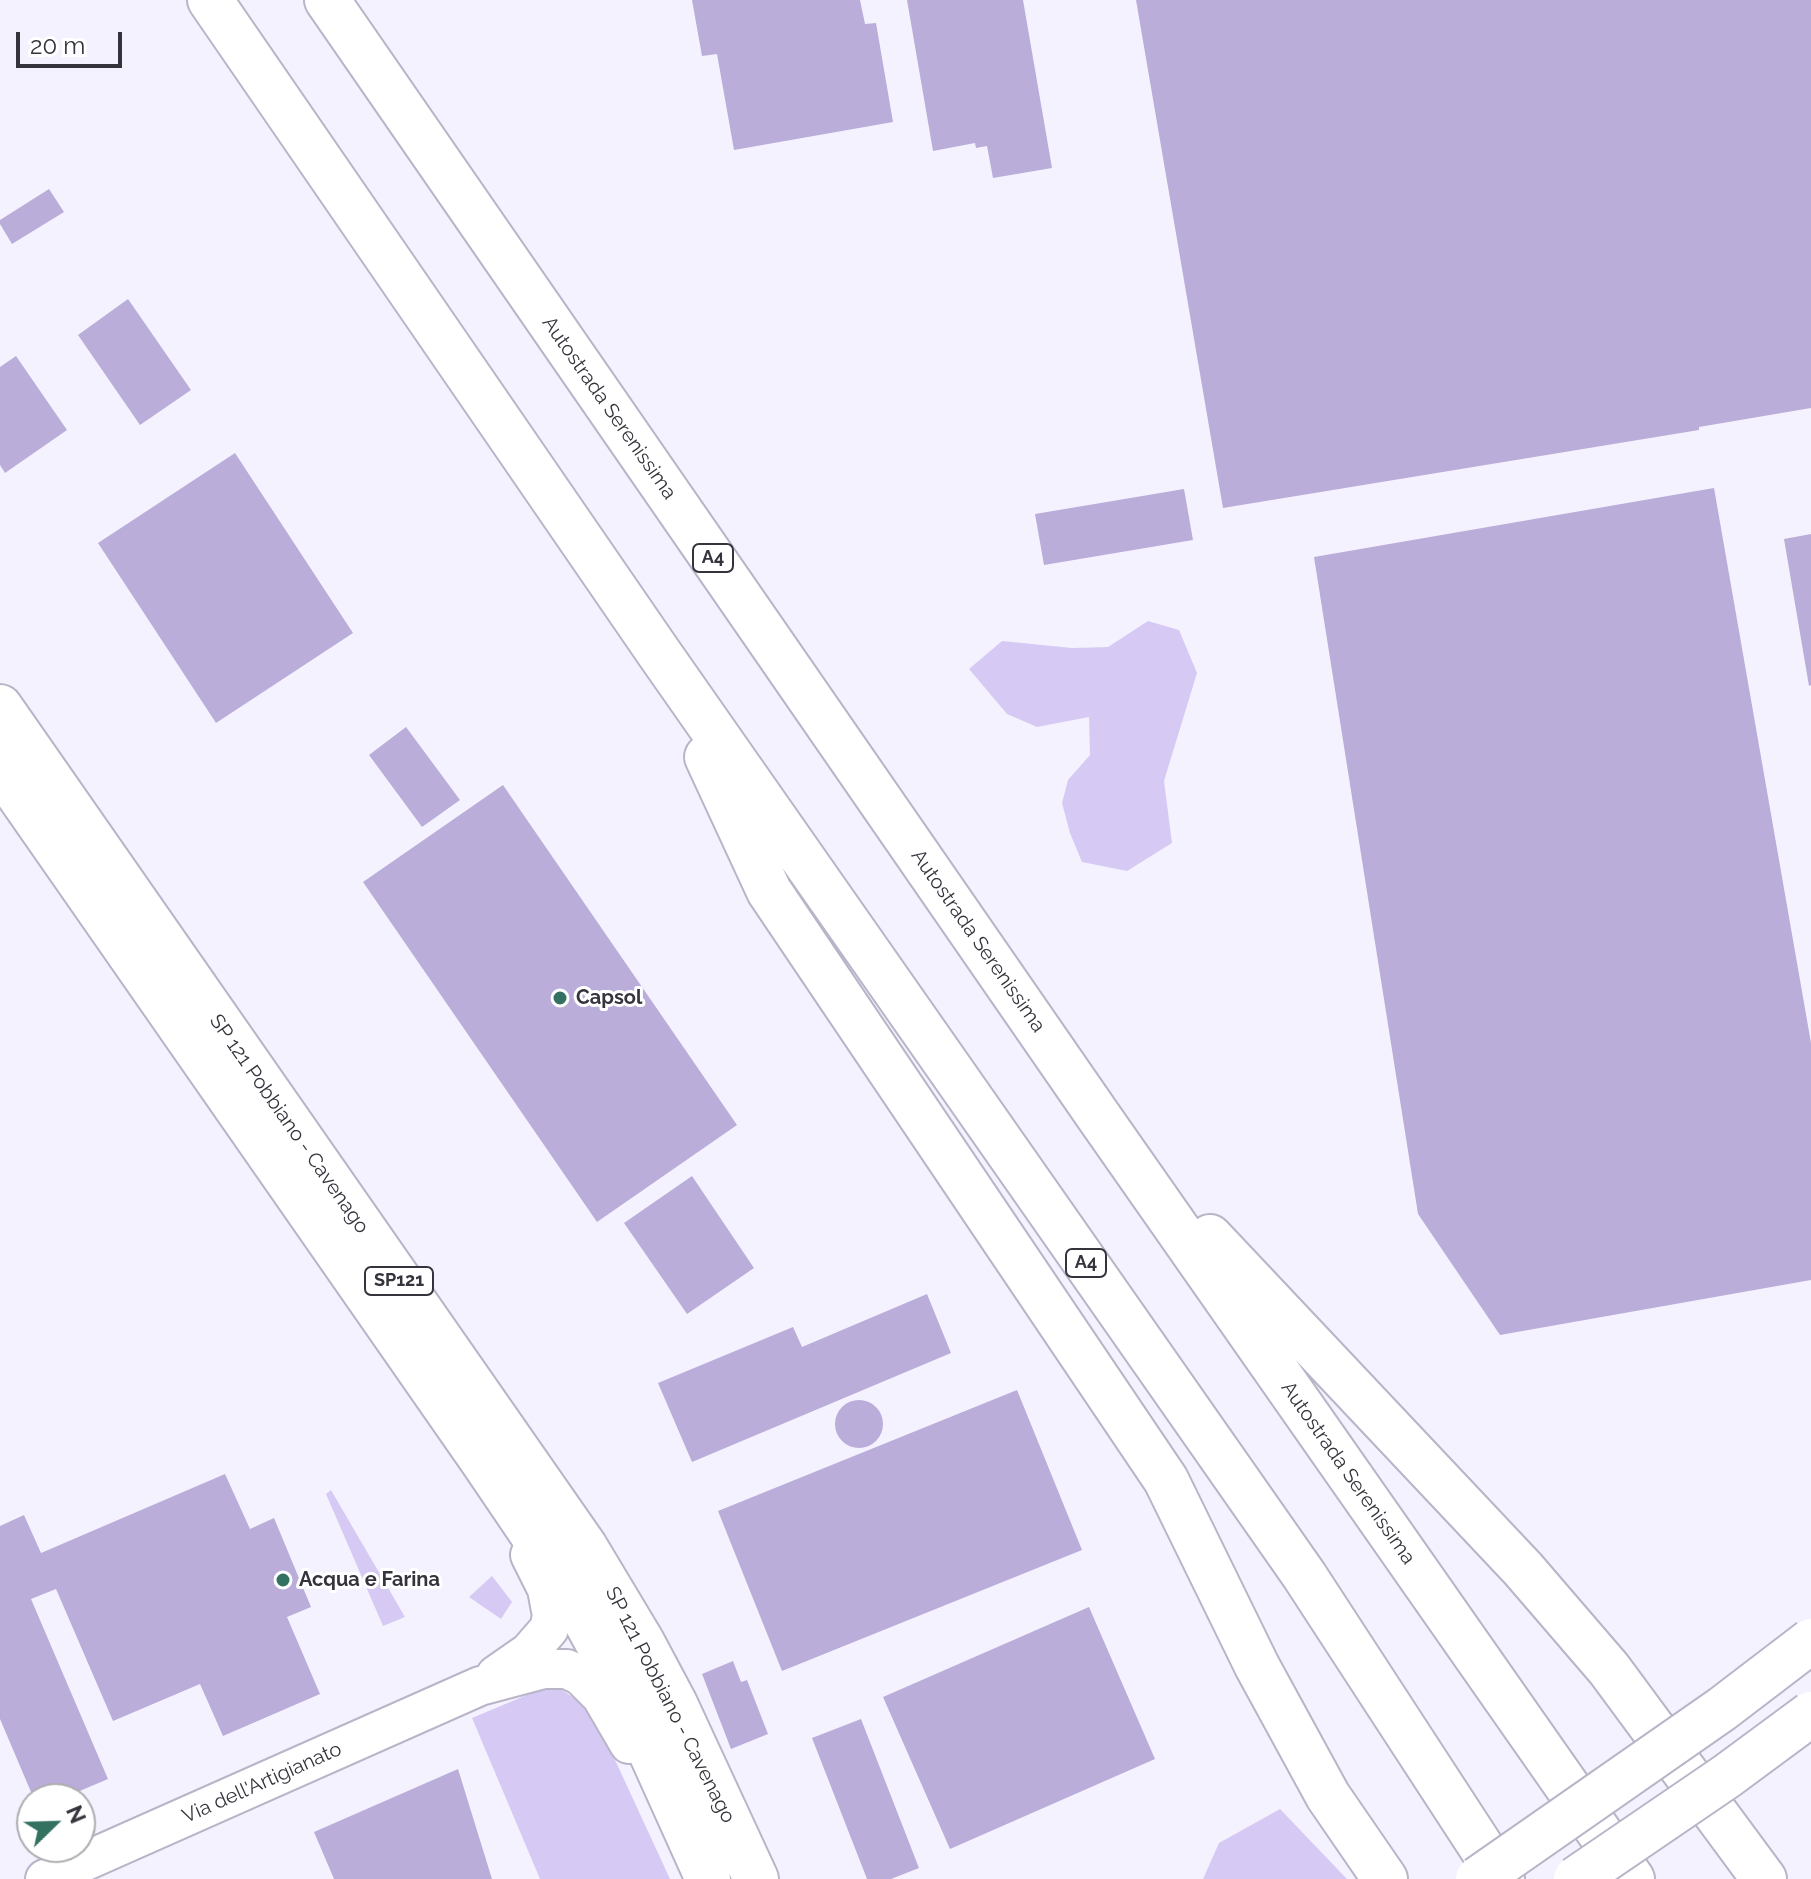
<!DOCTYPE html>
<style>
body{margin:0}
#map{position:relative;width:1811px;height:1879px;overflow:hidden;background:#f5f2ff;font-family:Raleway,sans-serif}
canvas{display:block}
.north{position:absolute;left:16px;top:1783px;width:80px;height:80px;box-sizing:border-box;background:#fff;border:2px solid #aeadb1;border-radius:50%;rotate:67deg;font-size:22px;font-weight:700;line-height:32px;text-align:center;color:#35333b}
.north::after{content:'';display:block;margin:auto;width:28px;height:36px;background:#337260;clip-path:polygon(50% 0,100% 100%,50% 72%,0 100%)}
.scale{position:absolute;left:16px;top:32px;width:106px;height:36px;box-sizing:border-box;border:4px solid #35333b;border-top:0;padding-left:10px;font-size:24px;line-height:28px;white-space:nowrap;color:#35333b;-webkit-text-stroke:6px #fff;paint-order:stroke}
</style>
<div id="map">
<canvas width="1811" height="1879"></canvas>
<div class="north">N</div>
<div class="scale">20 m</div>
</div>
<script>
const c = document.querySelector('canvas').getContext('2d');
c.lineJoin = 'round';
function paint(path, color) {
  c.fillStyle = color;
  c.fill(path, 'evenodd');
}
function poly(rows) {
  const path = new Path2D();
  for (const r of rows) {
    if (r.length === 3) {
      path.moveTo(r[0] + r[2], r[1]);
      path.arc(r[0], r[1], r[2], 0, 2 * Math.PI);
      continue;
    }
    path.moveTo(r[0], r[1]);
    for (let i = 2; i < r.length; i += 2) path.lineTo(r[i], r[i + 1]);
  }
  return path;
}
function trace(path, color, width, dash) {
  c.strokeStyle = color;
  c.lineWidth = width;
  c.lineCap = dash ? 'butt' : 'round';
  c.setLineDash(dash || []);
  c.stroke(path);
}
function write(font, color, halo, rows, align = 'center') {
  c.font = font + ' Raleway,sans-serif';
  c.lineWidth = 6;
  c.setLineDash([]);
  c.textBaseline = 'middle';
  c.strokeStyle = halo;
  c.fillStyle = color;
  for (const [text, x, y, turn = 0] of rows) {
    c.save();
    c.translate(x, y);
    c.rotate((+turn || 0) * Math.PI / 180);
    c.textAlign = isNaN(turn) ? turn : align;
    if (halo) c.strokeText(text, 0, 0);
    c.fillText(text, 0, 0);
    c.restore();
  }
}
paint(poly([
 [1148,621,1179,630,1197,673,1164,781,1172,843,1127,871,1082,862,1070,833,1062,803,1068,780,1090,755,1089,717,1037,727,1007,714,969,669,1002,641,1072,648,1108,647],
 [331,1490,405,1617,383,1626,326,1494],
 [492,1576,512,1602,501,1619,469,1597],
 [553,1684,592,1710,670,1879,540,1879,472,1718],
 [1280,1809,1347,1879,1203,1879,1219,1843]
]), '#d6caf4');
paint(poly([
 [692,0,860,0,865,24,876,23,893,122,734,150,717,54,702,56],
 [907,0,1023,0,1052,168,993,178,987,146,976,148,975,143,933,151],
 [1136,0,1811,0,1811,408,1699,427,1699,430,1223,508],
 [49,189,64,212,12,244,0,224,0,220],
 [128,299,191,390,140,425,78,335],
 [16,356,67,430,5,473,0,465,0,367],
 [235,453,353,633,216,723,98,543],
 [1714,488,1811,1043,1811,1280,1500,1335,1418,1214,1314,557],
 [1184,489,1193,540,1044,565,1035,514],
 [1811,534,1811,685,1809,686,1784,539],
 [406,727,460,800,422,827,369,755],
 [503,785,737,1125,597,1222,363,882],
 [692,1176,754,1268,687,1314,624,1223],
 [927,1294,951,1353,692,1462,658,1383,793,1327,802,1347],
 [1017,1390,1082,1550,782,1671,718,1511],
 [859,1424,24],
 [225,1474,250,1529,274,1518,311,1607,287,1617,320,1694,223,1736,200,1684,113,1721,56,1589,31,1599,108,1779,61,1799,34,1799,0,1719,0,1526,24,1515,41,1553],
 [1089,1607,1155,1759,950,1849,883,1697],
 [733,1661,741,1682,747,1680,768,1734,731,1749,702,1674],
 [861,1719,919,1868,891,1879,867,1879,812,1738],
 [458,1769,492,1879,334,1879,314,1832]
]), '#baadd9');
const street = poly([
 [496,1675,529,1652,549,1629,552,1616,547,1589,530,1555],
 [45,1879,480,1686,544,1669,567,1669,581,1676,601,1696,629,1744]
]);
const primary = poly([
 [0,707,585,1547,642,1642,675,1704,756,1879],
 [0,768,482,1460,564,1581,620,1684,708,1879]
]);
const highway = poly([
 [210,0,659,653,1304,1575,1502,1879],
 [327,0,1099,1117,1632,1879],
 [707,757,769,891,1166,1480,1257,1666,1328,1796,1385,1879],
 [1210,1237,1523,1569,1609,1669,1764,1879]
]);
trace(street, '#b9b4c7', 42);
trace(primary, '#b9b4c7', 48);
trace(highway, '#b9b4c7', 48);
trace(street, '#fff', 38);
trace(primary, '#fff', 44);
trace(highway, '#fff', 44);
const primaryBridge = poly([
 [1478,1879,1722,1709,1811,1641],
 [1576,1879,1727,1776,1811,1714]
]);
trace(primaryBridge, '#b9b4c7', 48, []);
trace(primaryBridge, '#fff', 44);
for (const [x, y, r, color] of [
 [560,998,8,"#337260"],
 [283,1580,8,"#337260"]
]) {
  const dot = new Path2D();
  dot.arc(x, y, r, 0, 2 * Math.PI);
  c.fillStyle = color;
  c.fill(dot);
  trace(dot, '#fff', 3);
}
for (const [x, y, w] of [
 [713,558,40],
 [1086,1263,40],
 [399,1281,68]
]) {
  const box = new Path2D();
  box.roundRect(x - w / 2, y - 14, w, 28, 6);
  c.fillStyle = '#fff';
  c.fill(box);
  trace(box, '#35333b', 2);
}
write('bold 18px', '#35333b', null, [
 ["A4",713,558],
 ["A4",1086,1263],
 ["SP121",399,1281]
]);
write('20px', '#35333b', '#fff', [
 ["Autostrada Serenissima",609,408,55],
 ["Autostrada Serenissima",978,941,55],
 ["SP 121 Pobbiano - Cavenago",289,1124,55],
 ["Autostrada Serenissima",1348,1473,55],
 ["SP 121 Pobbiano - Cavenago",670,1705,63],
 ["Via dell'Artigianato",262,1783,-24]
]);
write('bold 20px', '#35333b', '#fff', [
 ["Capsol",576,998],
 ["Acqua e Farina",299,1580]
], 'left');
</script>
